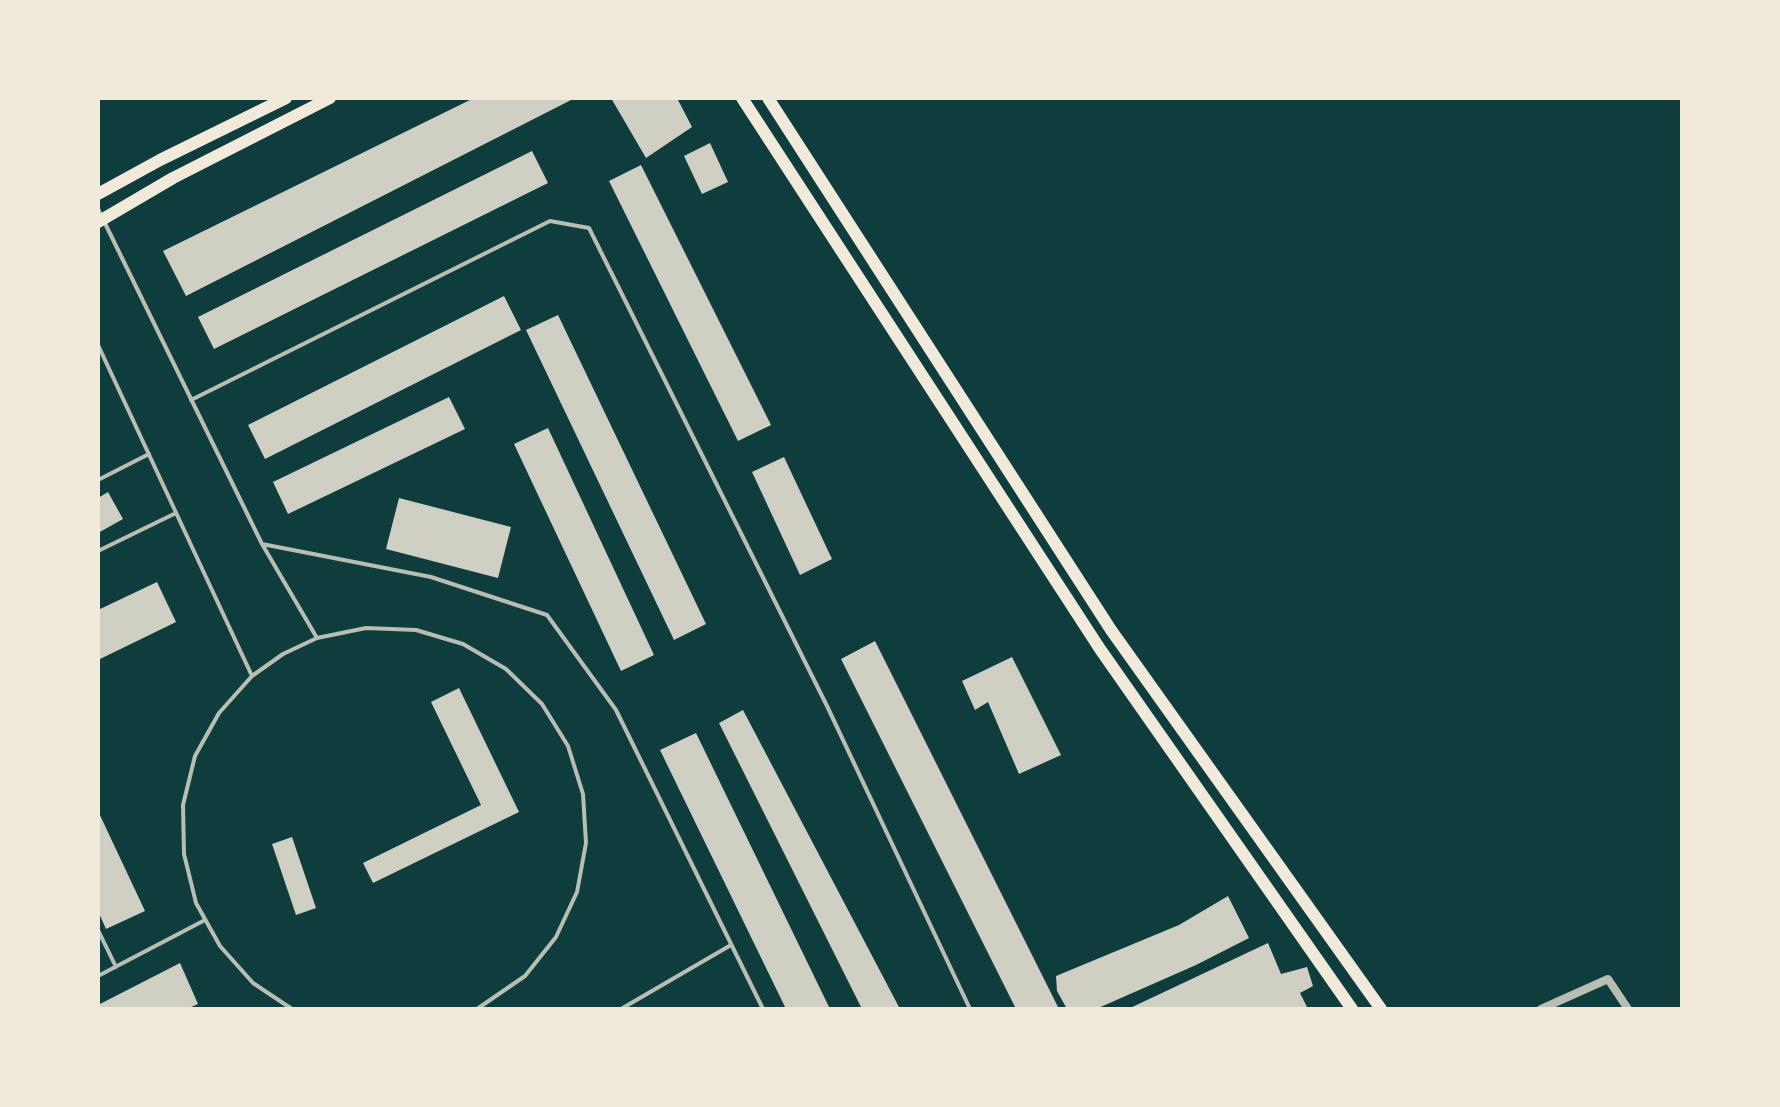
<!DOCTYPE html>
<style>
body{margin:0}
#map{position:relative;width:1780px;height:1107px;overflow:hidden;background:#0f3d3e;font-family:Quicksand,sans-serif}
canvas{display:block}
.frame{position:absolute;inset:0;border:100px solid #f1e9da;pointer-events:none}
</style>
<div id="map">
<canvas width="1780" height="1107"></canvas>
<div class="frame"></div>
</div>
<script>
const c = document.querySelector('canvas').getContext('2d');
c.lineJoin = 'round';
function paint(path, color) {
  c.fillStyle = color;
  c.fill(path, 'evenodd');
}
function poly(rows) {
  const path = new Path2D();
  for (const r of rows) {
    path.moveTo(r[0], r[1]);
    for (let i = 2; i < r.length; i += 2) path.lineTo(r[i], r[i + 1]);
  }
  return path;
}
function trace(path, color, width, dash) {
  c.strokeStyle = color;
  c.lineWidth = width;
  c.lineCap = dash ? 'butt' : 'round';
  c.setLineDash(dash || []);
  c.stroke(path);
}
paint(poly([
 [474,98,575,98,186,296,163,251],
 [611,98,677,98,692,127,646,158],
 [710,143,728,182,702,194,684,156],
 [532,151,548,183,214,349,198,317],
 [641,165,771,425,738,441,609,181],
 [504,296,521,330,265,459,248,425],
 [558,315,706,624,674,640,526,330],
 [449,397,465,429,288,514,273,482],
 [548,428,654,655,621,671,514,444],
 [784,457,832,559,800,575,752,472],
 [108,492,123,519,98,533,98,498],
 [399,498,511,527,498,578,386,549],
 [157,582,176,622,98,660,98,610],
 [875,641,1059,1009,1016,1009,841,659],
 [1012,657,1061,755,1019,774,988,702,975,710,962,681],
 [459,688,519,812,373,883,363,863,481,805,431,702],
 [743,710,900,1009,862,1009,719,723],
 [696,733,830,1009,786,1009,660,750],
 [98,811,145,911,106,929,98,911],
 [292,837,316,908,296,915,272,844],
 [1228,896,1249,938,1196,965,1096,1009,1067,1009,1057,991,1056,976,1179,925],
 [1268,943,1281,974,1307,967,1313,986,1300,993,1308,1009,1128,1009],
 [180,963,198,1004,187,1009,98,1009,98,1005]
]), '#cfcfc3');
trace(poly([
 [98,209,262,544,317,638],
 [98,345,252,676],
 [191,400,550,221,589,228,827,706,970,1009],
 [98,480,149,454],
 [262,544,431,577,547,615,616,710,763,1009],
 [98,551,176,513],
 [98,930,116,967],
 [98,976,205,920],
 [292,1009,253,983,220,946,196,903,184,854,183,805,195,756,219,713,252,676,283,654,317,638,366,628,416,630,463,644,506,669,542,704,568,746,583,794,586,843,577,892,556,937,525,976,477,1009],
 [621,1009,731,945]
]), '#b8beb3', 4);
trace(poly([
 [1541,1009,1608,979,1628,1009]
]), '#b8beb3', 8);
trace(poly([
 [742,98,1100,649,1352,1009],
 [768,98,1111,630,1381,1009]
]), '#f1e9da', 12);
trace(poly([
 [98,194,160,160,286,98],
 [98,222,173,178,330,98]
]), '#f1e9da', 12);
</script>
